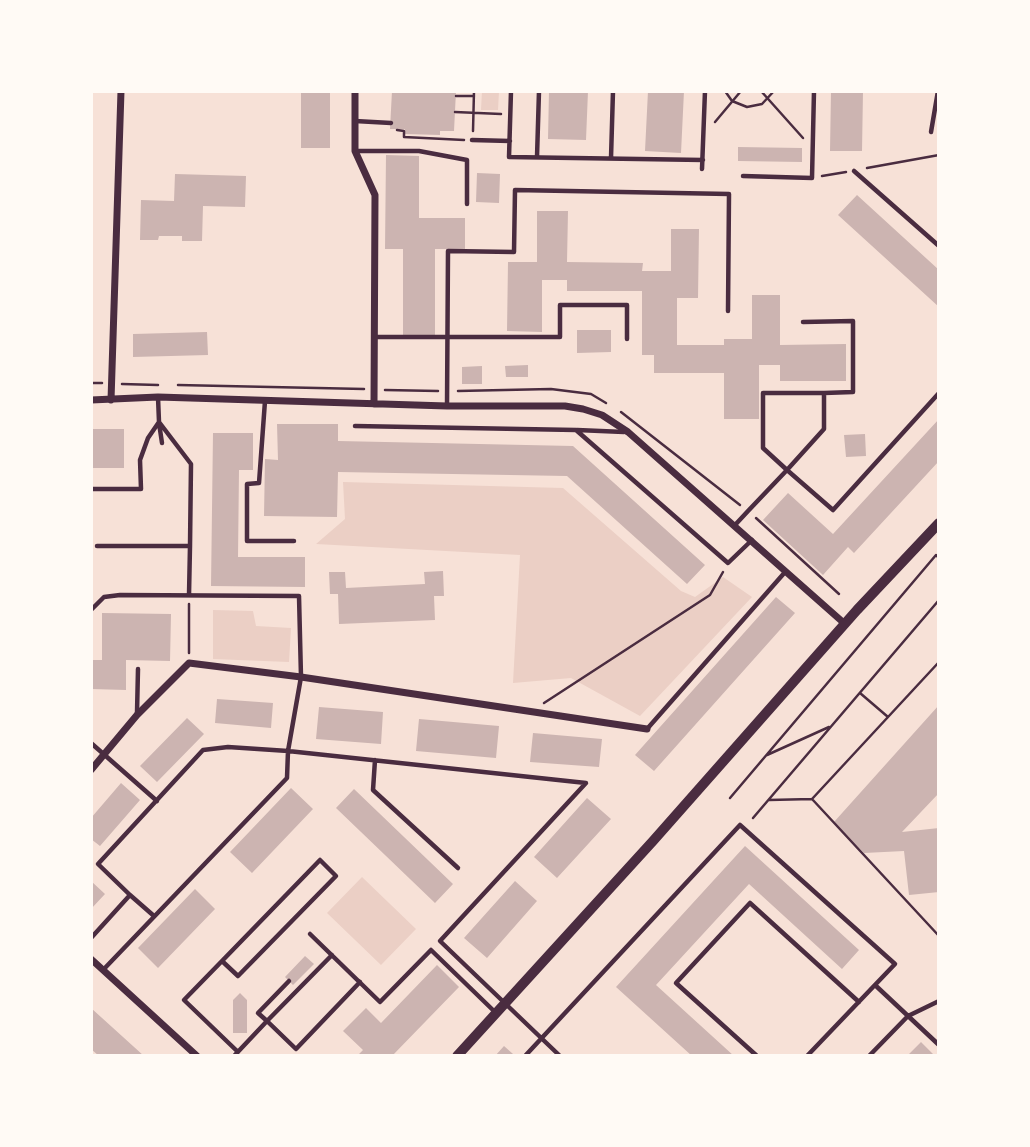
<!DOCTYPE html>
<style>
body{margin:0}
#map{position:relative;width:1030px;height:1147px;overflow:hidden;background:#f7e1d7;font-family:"Work Sans",sans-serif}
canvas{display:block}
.frame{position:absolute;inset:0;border:93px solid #fffaf5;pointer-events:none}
</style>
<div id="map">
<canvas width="1030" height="1147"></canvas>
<div class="frame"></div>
</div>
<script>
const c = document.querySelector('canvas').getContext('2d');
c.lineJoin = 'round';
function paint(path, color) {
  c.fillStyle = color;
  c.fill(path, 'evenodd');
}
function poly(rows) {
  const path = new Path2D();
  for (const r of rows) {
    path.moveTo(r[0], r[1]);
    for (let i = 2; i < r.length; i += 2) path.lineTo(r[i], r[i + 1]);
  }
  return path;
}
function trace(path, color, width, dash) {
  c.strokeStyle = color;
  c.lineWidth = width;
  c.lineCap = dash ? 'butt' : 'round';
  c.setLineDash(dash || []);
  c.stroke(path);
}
paint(poly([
 [482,91,499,91,498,110,481,110],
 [343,482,563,488,681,591,695,597,723,577,752,597,640,716,571,678,513,683,520,555,316,544,345,519],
 [213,610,253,611,256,626,291,628,289,662,213,659],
 [362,877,416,929,381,965,327,913]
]), '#ebcfc5');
paint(poly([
 [301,91,330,91,330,148,301,148],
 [392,91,456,91,454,131,440,131,440,135,405,134,405,129,390,129],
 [549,91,588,91,586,140,548,139],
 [648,91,684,91,681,153,645,151],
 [831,91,863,91,862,151,830,151],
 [738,147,802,148,802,162,738,161],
 [386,155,419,156,419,218,465,218,465,249,435,249,435,336,403,336,403,249,385,249],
 [477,173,500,174,499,203,476,202],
 [175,174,246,176,245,207,203,206,202,241,182,241,182,236,159,236,158,240,140,240,141,200,174,201],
 [857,195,939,270,939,307,838,215],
 [537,211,568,211,567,262,643,263,642,271,671,271,671,229,699,229,698,298,677,298,677,345,724,345,724,339,752,339,752,295,780,295,780,345,846,344,846,381,780,381,780,365,759,365,759,419,724,419,724,373,654,373,654,355,642,355,642,291,567,291,567,280,542,280,542,332,507,331,508,262,537,262],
 [577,330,611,330,611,352,577,353],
 [207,332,208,355,133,357,133,334],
 [528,365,528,377,506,377,505,366],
 [482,366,482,384,462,384,462,367],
 [939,419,939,461,854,553,848,547,823,575,763,520,788,493,833,534],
 [277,424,338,424,338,441,573,446,705,565,687,584,567,476,338,472,337,517,264,516,265,459,278,460],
 [91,429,124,429,124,468,91,468],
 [213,433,253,433,253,470,239,470,238,557,305,557,305,587,211,586],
 [865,434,866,456,846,457,844,435],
 [443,571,444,596,434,596,435,620,339,624,338,594,330,594,329,572,345,572,346,588,425,584,424,572],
 [776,597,795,613,654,771,635,755],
 [102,613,171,614,170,661,126,660,126,690,91,689,91,660,102,660],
 [217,699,273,703,271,728,215,723],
 [939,705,939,793,902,832,939,828,939,892,909,895,904,851,864,853,834,822],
 [319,707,383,712,381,744,316,739],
 [187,718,204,734,157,782,140,766],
 [419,719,499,726,496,758,416,751],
 [533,733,602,739,599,767,530,762],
 [121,783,140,800,100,846,91,839,91,818],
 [291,788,313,809,252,873,230,852],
 [354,789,453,884,435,903,336,808],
 [587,798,611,819,557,878,534,857],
 [745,846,859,950,842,969,749,884,656,985,734,1056,692,1056,616,987],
 [91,881,105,894,91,909],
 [515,881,537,901,487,958,464,938],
 [195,889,215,909,158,968,138,948],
 [305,956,314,964,293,985,285,977],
 [437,965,459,987,392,1056,357,1056,363,1050,343,1031,366,1008,381,1023],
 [240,993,247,1000,247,1033,233,1033,233,1000],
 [91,1008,144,1056,99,1056,91,1049],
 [921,1042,935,1056,907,1056],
 [504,1046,513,1054,495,1056]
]), '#ccb4b1');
trace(poly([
 [725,91,732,101,747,107,762,104,774,91],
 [745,91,755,91],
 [761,91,803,138],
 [456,96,474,96],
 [455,112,501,114],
 [715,122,741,91],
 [397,130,404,131,404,137,464,140],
 [473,131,474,91],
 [867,168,939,155],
 [822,176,846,172],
 [91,383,102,383],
 [122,384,158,385],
 [178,385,364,389],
 [385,390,438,391],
 [458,391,551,389,591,394,606,403],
 [621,412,740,505],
 [756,518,839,594],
 [189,653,189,604],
 [860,693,888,717],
 [544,703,710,595,723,572],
 [767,755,829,727],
 [730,798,936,555,939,558],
 [812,799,939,662],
 [769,800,812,799,939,936],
 [753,818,939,600]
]), '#4a2c40', 2.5);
trace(poly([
 [511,91,509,157,703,160],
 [355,121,391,123],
 [931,132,938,91],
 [472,140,510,141],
 [356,151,419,151,467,160,467,204],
 [537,157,539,91],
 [611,158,613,91],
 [702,169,705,91],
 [854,171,939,246],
 [743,176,812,178,814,91],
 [803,322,853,321,853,392,824,393],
 [375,337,560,337,560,305,627,305,627,339],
 [265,401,259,483,247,484,247,541,294,541],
 [447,406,448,251,514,252,515,190,729,194,728,311],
 [159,423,162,443],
 [355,426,576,430,728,563,752,540],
 [577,430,624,432],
 [91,489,141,489,140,460,148,438,159,422],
 [735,525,748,511,787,470,824,429,824,393,763,393,763,448,787,470,833,510,939,393],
 [97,546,190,546,191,464,159,422,158,397],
 [189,595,190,546],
 [91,610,104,597,120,595,299,596,301,677,288,751,287,778,103,970],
 [137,713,138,669],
 [647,729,786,571],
 [91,743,157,801],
 [375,760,373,790,458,868],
 [130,895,154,916],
 [310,934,380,1002,431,950,496,1013],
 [91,938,130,895,98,864,203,750,228,747,288,751,586,783,440,941,560,1056],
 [332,955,267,1021,296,1049,360,982],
 [222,961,238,976,336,876,320,860,222,961,184,1000,238,1052],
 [875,985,939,1045],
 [234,1056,267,1021,258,1013,289,981],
 [525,1056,740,825,895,964,807,1056],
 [757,1056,676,983,750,903,859,1002],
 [869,1056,908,1016,939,1001]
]), '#4a2c40', 4.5);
trace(poly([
 [355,91,355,151,375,195,374,404],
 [91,400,158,397,447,406,565,406,583,409,602,415,628,432,845,624],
 [111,400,121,91],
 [91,770,137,715,189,663,301,677,647,729],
 [91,959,197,1056]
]), '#4a2c40', 7);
trace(poly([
 [457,1056,653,841,857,610,939,523]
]), '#4a2c40', 10);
</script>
